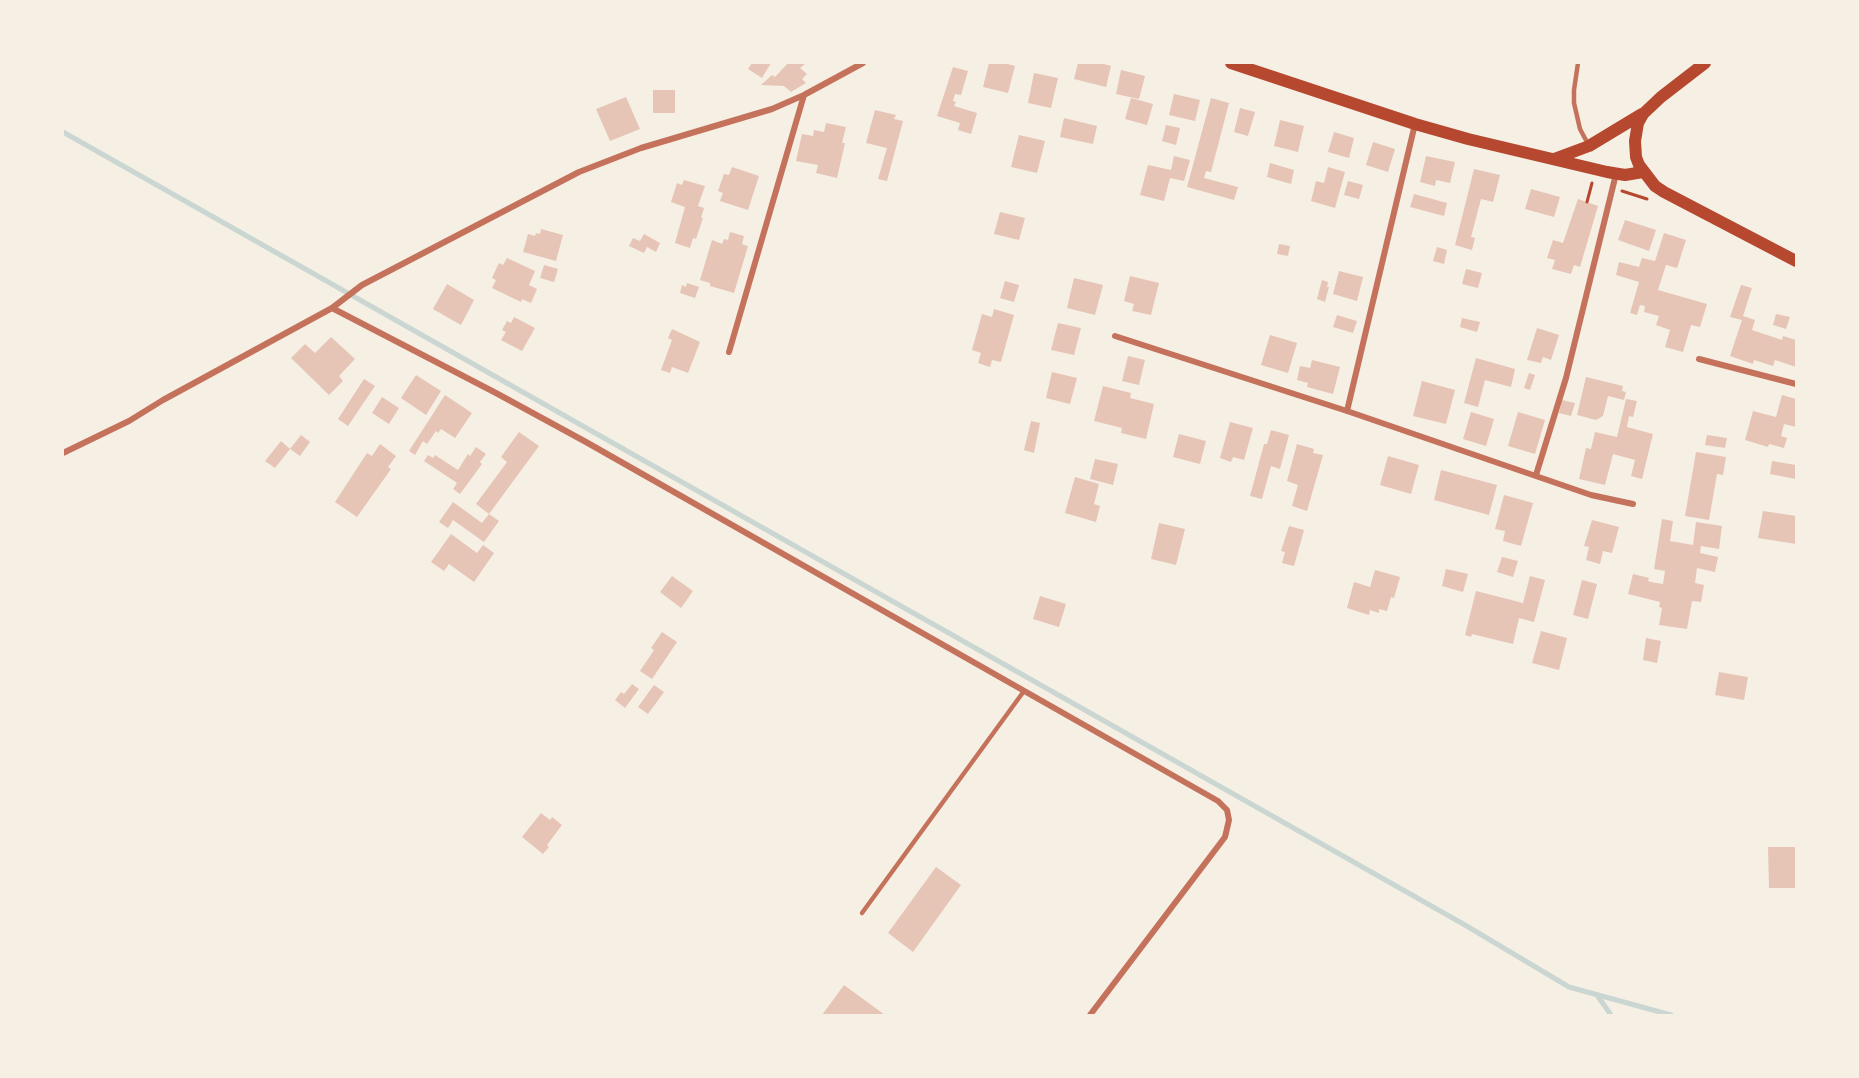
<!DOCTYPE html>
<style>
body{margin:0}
#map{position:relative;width:1859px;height:1078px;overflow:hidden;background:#f6efe4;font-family:"PT Sans Narrow",sans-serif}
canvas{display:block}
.frame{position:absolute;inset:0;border:64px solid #f6efe4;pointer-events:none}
</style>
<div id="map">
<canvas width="1859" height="1078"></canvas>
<div class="frame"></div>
</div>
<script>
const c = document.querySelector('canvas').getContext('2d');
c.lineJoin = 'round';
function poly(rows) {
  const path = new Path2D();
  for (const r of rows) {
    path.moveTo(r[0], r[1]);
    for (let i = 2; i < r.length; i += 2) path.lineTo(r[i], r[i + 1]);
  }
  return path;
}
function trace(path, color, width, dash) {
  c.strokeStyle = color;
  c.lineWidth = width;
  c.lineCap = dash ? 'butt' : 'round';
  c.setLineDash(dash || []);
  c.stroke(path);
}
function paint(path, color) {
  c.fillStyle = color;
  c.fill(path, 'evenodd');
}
trace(poly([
 [63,132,1465,925,1569,987,1671,1015],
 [1597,995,1611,1015]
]), '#c9d6d2', 5);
paint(poly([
 [752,63,771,63,762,78,748,69],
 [788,63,805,64,800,68,807,74,802,79,806,83,791,92,784,86,761,85,772,75,775,77],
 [989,63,1004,63,1015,66,1008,93,983,87],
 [1078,63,1100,63,1111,66,1106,87,1074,79],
 [953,67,968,71,961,95,955,94,953,101,956,102,954,106,977,113,971,134,958,130,960,123,937,116],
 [1121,70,1145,76,1139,99,1116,94],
 [1034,73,1058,78,1051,108,1028,103],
 [653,90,675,90,675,113,653,113],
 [1174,94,1200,100,1195,121,1169,115],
 [626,97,640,129,610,141,596,109],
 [1131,98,1153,104,1147,125,1125,119],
 [1211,98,1229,103,1211,172,1206,171,1204,178,1238,187,1234,200,1187,187],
 [1240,108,1255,112,1248,136,1234,132],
 [875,110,896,115,894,119,903,121,887,181,878,179,887,148,866,143],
 [1064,118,1097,126,1093,144,1060,137],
 [1280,120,1304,126,1298,152,1274,146],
 [826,123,846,127,842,143,845,143,837,178,816,173,818,165,796,161,802,134,813,136,814,130,824,132],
 [1166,125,1180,128,1176,145,1162,141],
 [1334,132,1354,138,1349,158,1328,152],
 [1019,135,1045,141,1037,173,1011,167],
 [1373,142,1395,149,1388,172,1366,165],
 [1174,156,1190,160,1184,181,1170,178,1164,201,1140,195,1148,165,1171,170],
 [1426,156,1455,162,1450,183,1436,180,1435,186,1420,182],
 [1270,163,1294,170,1291,184,1267,177],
 [732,167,759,176,748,210,720,201,723,193,718,191,724,174,729,175],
 [1328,167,1345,172,1335,208,1311,201,1316,181,1324,183],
 [1474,169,1500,175,1493,202,1481,199,1471,237,1475,238,1472,250,1455,245],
 [684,180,705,186,698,206,704,208,701,218,703,218,696,239,693,238,690,248,675,243,685,207,671,202,677,183,682,185],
 [1348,181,1363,185,1359,199,1344,195],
 [1531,189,1560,197,1554,217,1525,209],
 [1414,194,1447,203,1444,216,1410,207],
 [1578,199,1598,206,1580,267,1574,265,1571,274,1552,269,1555,260,1547,258,1553,240,1563,243],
 [1000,212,1025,218,1019,240,994,234],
 [1625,220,1656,230,1649,251,1618,240],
 [541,229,563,235,556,261,523,252,528,234,535,236,536,233,540,234],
 [730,232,744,236,742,244,748,246,734,293,710,286,710,283,700,280,712,240,722,244,724,239,728,240],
 [1664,233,1686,240,1677,268,1666,265,1658,290,1707,304,1700,327,1691,325,1683,352,1665,347,1670,330,1656,325,1659,316,1644,312,1645,306,1640,305,1637,315,1630,313,1639,282,1616,275,1619,262,1639,267,1642,258,1655,261],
 [644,234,660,243,656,252,647,247,644,253,629,246,633,238,640,241],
 [1279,244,1290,246,1288,256,1277,254],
 [1437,247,1447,250,1444,264,1433,261],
 [507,258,535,271,529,285,537,289,531,303,522,299,521,302,492,288,496,280,492,278,499,263,503,265],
 [544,265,558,269,554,282,540,278],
 [1466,269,1482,273,1478,288,1462,284],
 [1339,271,1363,277,1357,301,1333,294],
 [1130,276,1159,283,1151,315,1132,311,1134,304,1124,301],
 [1074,278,1103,285,1095,315,1067,308],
 [1322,280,1328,282,1327,287,1329,287,1325,302,1317,299],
 [1005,281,1019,285,1014,302,1000,298],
 [687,283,699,287,695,298,680,293,682,285,686,287],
 [447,284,474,300,461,325,433,309],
 [1741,285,1752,288,1743,316,1755,320,1752,330,1782,340,1783,336,1796,340,1796,367,1775,360,1773,366,1754,360,1753,364,1730,356,1742,320,1730,317],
 [994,309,1014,315,1001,362,992,360,990,367,978,363,981,353,972,350,982,314,992,317],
 [1776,314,1790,317,1786,329,1773,325],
 [1337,315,1357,321,1353,333,1333,327],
 [514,317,535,328,522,351,501,340,506,332,502,330,507,321,511,323],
 [1462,318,1480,322,1477,332,1460,327],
 [1058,323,1081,328,1074,355,1051,350],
 [1537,328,1559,335,1551,360,1543,357,1541,363,1527,360],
 [672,329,700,342,688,373,672,367,670,373,661,370,672,340,668,338],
 [1270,335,1297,343,1288,373,1261,365],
 [331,337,355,359,339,376,343,381,329,395,291,358,305,344,315,353],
 [1128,356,1145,360,1139,385,1122,381],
 [1476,358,1515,369,1511,387,1485,380,1478,407,1464,403],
 [1312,360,1340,367,1333,394,1307,387,1308,383,1297,380,1300,366,1310,368],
 [1052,372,1077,378,1070,404,1046,398],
 [1529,373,1535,375,1530,390,1524,388],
 [416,375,441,391,426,415,401,398],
 [1586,377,1623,386,1622,391,1626,392,1624,400,1608,396,1603,416,1596,420,1577,415],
 [364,379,375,386,348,426,338,419],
 [1422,381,1455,390,1446,424,1413,416],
 [1103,386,1131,393,1130,398,1154,404,1146,439,1121,433,1122,428,1094,421],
 [445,395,472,413,455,438,441,429,438,433,436,431,427,444,423,441,415,455,409,451],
 [1782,395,1796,399,1796,427,1784,424,1781,436,1787,438,1784,448,1769,444,1768,447,1745,440,1753,411,1776,417],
 [382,397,399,408,389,424,372,413],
 [1626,399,1637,401,1633,417,1629,416,1627,427,1653,434,1642,479,1631,476,1635,460,1613,454,1605,485,1579,479,1586,448,1591,449,1595,432,1617,437],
 [1562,400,1575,403,1571,416,1559,413],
 [1471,412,1494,419,1486,446,1463,439],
 [1518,412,1545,420,1535,454,1508,446],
 [1031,421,1040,423,1034,453,1024,450],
 [1230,422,1253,428,1244,460,1233,457,1231,462,1220,458],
 [1271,430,1289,435,1280,469,1271,466,1262,499,1250,496,1264,444,1267,444],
 [519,432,539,446,489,514,476,504,507,462,501,457],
 [1179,434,1206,441,1200,464,1173,457],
 [301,435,310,442,300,456,290,449],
 [1707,435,1727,438,1725,448,1705,445],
 [281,441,290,449,275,468,265,461],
 [380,444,396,456,388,467,391,469,357,517,335,502,367,453,372,456],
 [1297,444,1314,449,1313,453,1323,455,1307,511,1292,506,1298,485,1287,481],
 [476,447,486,454,480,462,482,464,460,494,453,489,457,483,424,461,428,455,433,458,435,455,458,470,468,454,470,456],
 [1696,452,1726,457,1723,475,1717,474,1709,520,1685,516],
 [1388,456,1419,465,1411,494,1380,485],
 [1095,459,1118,464,1113,485,1090,479],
 [1772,461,1796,465,1796,479,1770,474],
 [1441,470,1497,485,1489,515,1434,500],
 [1075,477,1099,484,1094,504,1100,506,1096,522,1065,513],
 [1504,495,1533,503,1521,546,1503,541,1505,531,1495,529],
 [453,502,482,523,489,514,499,521,484,542,453,520,448,528,439,522],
 [1763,511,1796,516,1796,544,1758,538],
 [1662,519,1673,521,1670,541,1693,545,1696,522,1722,526,1719,549,1701,546,1700,553,1718,557,1715,572,1697,568,1695,583,1704,585,1701,602,1692,601,1687,629,1659,625,1662,608,1659,607,1660,602,1628,594,1633,574,1649,578,1648,581,1651,582,1663,584,1665,571,1654,569],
 [1592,520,1619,527,1612,553,1603,551,1600,564,1586,560,1589,547,1584,546],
 [1159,523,1185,529,1176,565,1151,559],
 [1289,526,1304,530,1294,566,1282,563,1285,552,1281,551],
 [451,534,477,553,483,545,494,553,474,582,449,564,444,571,431,562],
 [1502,557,1518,561,1513,577,1497,572],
 [1446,569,1468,574,1463,592,1442,586],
 [1375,570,1400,577,1394,598,1391,597,1387,611,1379,609,1379,613,1370,610,1369,615,1347,608,1354,582,1370,587],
 [672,576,693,591,681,608,660,592],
 [1530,576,1545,580,1534,622,1519,618,1513,644,1472,634,1471,637,1465,635,1476,591,1523,603],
 [1582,580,1597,584,1588,619,1573,615],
 [1040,596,1066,604,1059,627,1033,619],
 [1541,631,1567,638,1559,670,1532,663],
 [662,632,677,642,652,679,640,671,654,650,651,648],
 [1646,638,1661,641,1657,663,1643,660],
 [1719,672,1748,677,1744,700,1715,695],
 [632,684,639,689,625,708,615,700,621,692,624,694],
 [654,685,664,692,648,714,638,707],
 [541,813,550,820,552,817,562,825,547,845,549,847,543,854,522,837],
 [1768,847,1796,847,1796,888,1769,888],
 [936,867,961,885,913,952,888,933],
 [844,985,885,1015,822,1015]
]), '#e6c5b7');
trace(poly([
 [1622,191,1647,199],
 [1587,202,1592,183]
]), '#b5482f', 3);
trace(poly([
 [1578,63,1574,90,1574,103,1580,129,1588,144],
 [862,913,1024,691]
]), '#c5725c', 4.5);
trace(poly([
 [332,308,496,393,586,442,1218,801,1227,810,1229,820,1225,837,1090,1015],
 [1115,336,1347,411,1591,495,1633,504],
 [729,352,804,95],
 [1699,359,1796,384],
 [1347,411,1415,124],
 [63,453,129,421,163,400,332,308,362,285,579,172,641,148,772,109,804,95,863,63],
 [1536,475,1566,378,1616,174]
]), '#c5725c', 6);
trace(poly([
 [1231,63,1415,124,1468,139,1607,172,1625,175,1643,172],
 [1705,63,1661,97,1643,114,1638,123,1635,141,1636,157,1639,165,1655,186,1664,192,1796,261],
 [1554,159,1589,146,1642,114]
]), '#b5482f', 12);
</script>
